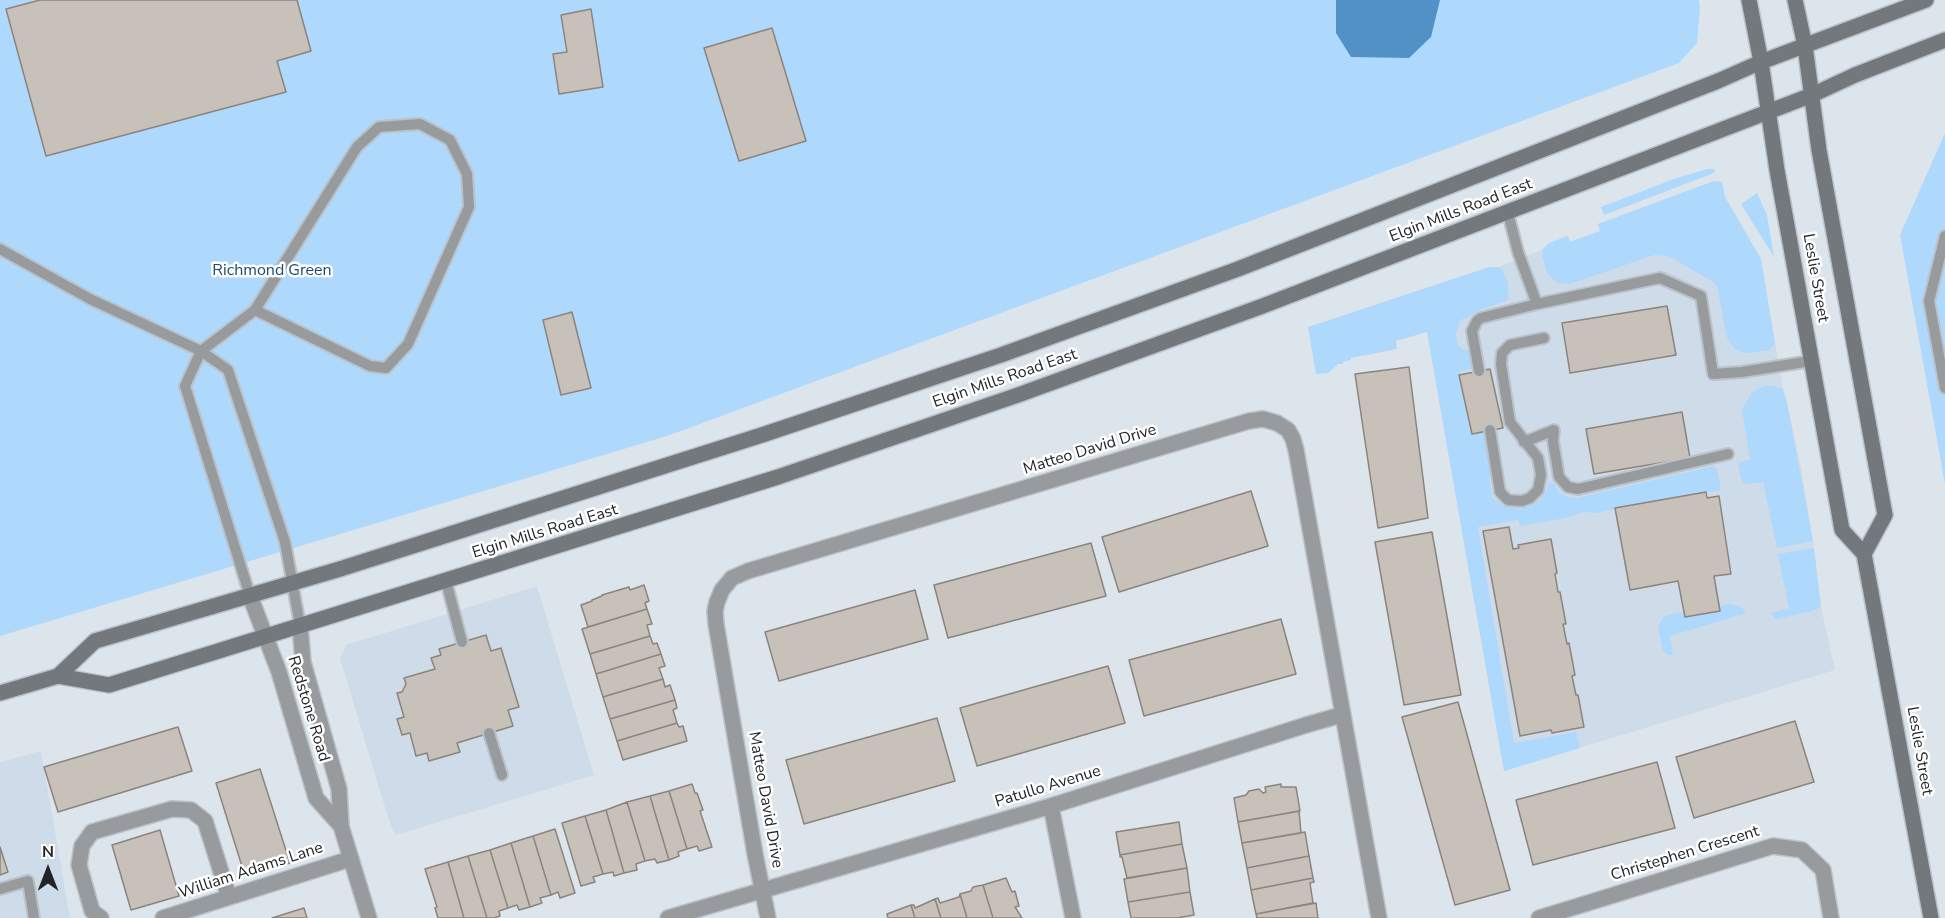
<!DOCTYPE html>
<style>
body{margin:0}
#map{position:relative;width:1945px;height:918px;overflow:hidden;background:#dde5ec;font-family:"Nunito Sans",sans-serif}
canvas{display:block}
.north{position:absolute;left:18px;top:840px;width:60px;height:60px;-webkit-text-stroke:4px #fff;paint-order:stroke;rotate:0deg;font-size:16px;font-weight:700;line-height:24px;text-align:center;color:#222527}
.north::after{content:'';display:block;margin:auto;width:21px;height:27px;background:#222527;clip-path:polygon(50% 0,100% 100%,50% 72%,0 100%)}
</style>
<div id="map">
<canvas width="1945" height="918"></canvas>
<div class="north">N</div>
</div>
<script>
const c = document.querySelector('canvas').getContext('2d');
c.lineJoin = 'round';
function paint(path, color) {
  c.fillStyle = color;
  c.fill(path, 'evenodd');
}
function poly(rows) {
  const path = new Path2D();
  for (const r of rows) {
    path.moveTo(r[0], r[1]);
    for (let i = 2; i < r.length; i += 2) path.lineTo(r[i], r[i + 1]);
  }
  return path;
}
function trace(path, color, width, dash) {
  c.strokeStyle = color;
  c.lineWidth = width;
  c.lineCap = dash ? 'butt' : 'round';
  c.setLineDash(dash || []);
  c.stroke(path);
}
function write(font, color, halo, rows, align = 'center') {
  c.font = font + ' "Nunito Sans",sans-serif';
  c.lineWidth = 5;
  c.setLineDash([]);
  c.textBaseline = 'middle';
  c.strokeStyle = halo;
  c.fillStyle = color;
  for (const [text, x, y, turn = 0] of rows) {
    c.save();
    c.translate(x, y);
    c.rotate((+turn || 0) * Math.PI / 180);
    c.textAlign = isNaN(turn) ? turn : align;
    if (halo) c.strokeText(text, 0, 0);
    c.fillText(text, 0, 0);
    c.restore();
  }
}
paint(poly([
 [1714,181,1722,182,1725,197,1761,259,1783,389,1787,402,1801,468,1813,541,1821,607,1835,670,1504,771,1425,320,1489,267,1499,267,1543,249,1549,243,1568,236,1570,242,1600,231,1598,224],
 [537,586,594,775,396,835,391,826,382,798,340,658,346,645],
 [41,751,70,918,0,918,0,762]
]), '#cedce9');
paint(poly([
 [0,0,1699,0,1700,7,1697,43,1679,63,667,436,0,636],
 [1945,133,1945,484,1900,235],
 [1707,169,1715,169,1714,173,1604,215,1601,207,1674,179],
 [1714,181,1722,182,1725,197,1761,259,1775,344,1769,350,1749,353,1741,352,1734,348,1727,338,1717,286,1712,281,1668,256,1654,255,1570,284,1557,283,1547,273,1542,255,1543,249,1549,243,1568,236,1570,242,1600,231,1598,224],
 [1757,193,1767,215,1774,257,1741,204],
 [1489,267,1499,267,1502,270,1508,283,1508,298,1506,301,1479,310,1467,318,1460,320,1456,335,1458,346,1465,350,1469,350,1473,369,1462,371,1459,376,1471,434,1484,432,1490,464,1490,483,1493,498,1503,506,1517,509,1533,505,1540,500,1547,489,1548,482,1553,483,1560,493,1568,497,1577,498,1713,466,1717,469,1721,490,1596,513,1583,512,1571,517,1520,526,1518,520,1478,527,1514,743,1576,732,1580,748,1504,771,1427,332,1396,341,1397,349,1351,358,1351,360,1343,362,1343,364,1338,364,1328,373,1316,374,1308,327],
 [1764,386,1774,386,1783,389,1787,402,1813,541,1777,548,1763,482,1745,484,1742,483,1738,463,1750,459,1742,410,1751,393],
 [1814,548,1821,607,1812,611,1776,619,1771,613,1789,608,1778,554],
 [1729,604,1740,606,1746,613,1670,636,1673,655,1668,655,1663,651,1658,627,1663,617,1672,614]
]), '#afd8fd');
paint(poly([
 [1336,0,1440,0,1431,37,1409,58,1351,57,1336,33]
]), '#5291c6');
const building = poly([
 [40,0,297,0,311,51,277,61,286,92,46,156,6,9,40,0],
 [591,9,603,87,559,94,553,54,567,52,561,15,591,9],
 [772,28,806,141,739,161,704,48,772,28],
 [1667,306,1676,355,1570,373,1562,323,1667,306],
 [572,312,591,388,561,395,543,320,572,312],
 [1409,367,1428,518,1378,528,1355,374,1409,367],
 [1490,369,1503,428,1472,434,1459,375,1490,369],
 [1682,412,1690,458,1594,474,1586,429,1682,412],
 [1251,491,1268,546,1119,592,1102,537,1251,491],
 [1706,492,1707,498,1719,496,1731,574,1714,576,1720,611,1685,617,1678,581,1630,590,1615,508,1706,492],
 [1509,527,1513,549,1519,548,1518,545,1551,539,1557,573,1555,574,1558,592,1560,592,1566,624,1563,624,1567,644,1569,643,1575,675,1572,676,1576,695,1578,695,1584,727,1552,733,1551,730,1520,736,1483,531,1509,527],
 [1432,532,1461,695,1404,705,1375,542,1432,532],
 [1091,543,1106,596,948,638,934,585,1091,543],
 [644,585,649,601,645,603,647,609,588,627,581,605,592,601,592,600,602,596,602,595,629,587,630,590,644,585],
 [915,590,928,639,779,681,765,632,915,590],
 [647,609,652,624,647,625,650,636,590,654,582,629,647,609],
 [1281,619,1296,674,1144,716,1129,660,1281,619],
 [486,635,491,651,501,648,519,707,508,710,513,726,457,743,460,752,429,761,427,753,416,756,410,733,402,735,397,719,404,717,397,693,402,692,406,684,404,678,435,669,431,658,441,655,439,649,486,635],
 [650,636,653,644,657,643,661,654,596,674,590,654,650,636],
 [661,654,665,666,659,668,663,679,603,697,596,674,661,654],
 [1108,666,1125,723,977,766,960,708,1108,666],
 [663,679,665,687,670,685,675,700,610,719,603,697,663,679],
 [675,700,677,708,673,710,677,723,617,741,610,719,675,700],
 [1458,702,1510,890,1455,905,1402,717,1458,702],
 [937,718,955,781,804,824,786,760,937,718],
 [1795,721,1814,782,1694,818,1676,757,1795,721],
 [677,723,679,727,683,726,687,741,623,760,617,741,677,723],
 [178,727,192,771,58,812,44,767,178,727],
 [1657,762,1675,828,1533,865,1516,800,1657,762],
 [260,769,290,863,245,876,216,783,260,769],
 [692,784,695,793,697,793,703,810,700,811,712,847,699,851,697,846,687,849,669,791,692,784],
 [1281,784,1281,787,1296,787,1300,811,1238,822,1234,798,1246,795,1249,791,1259,789,1263,793,1266,792,1265,787,1281,784],
 [669,791,687,849,678,852,679,856,669,860,650,796,669,791],
 [650,796,669,860,657,863,655,859,645,861,627,802,650,796],
 [627,802,645,861,636,864,637,870,624,873,606,810,627,802],
 [606,810,624,873,614,876,613,872,603,874,585,816,606,810],
 [1299,811,1301,833,1242,843,1238,822,1299,811],
 [585,816,603,874,593,877,595,882,581,886,562,823,585,816],
 [1179,822,1182,844,1120,855,1116,832,1179,822],
 [555,829,575,893,560,898,558,892,551,895,533,836,555,829],
 [160,830,179,896,131,910,112,845,160,830],
 [1305,832,1309,856,1247,868,1242,843,1305,832],
 [533,836,551,895,540,898,542,903,530,907,511,843,533,836],
 [511,843,530,907,519,910,517,905,508,908,490,850,511,843],
 [1182,844,1187,868,1127,878,1122,857,1120,857,1120,855,1182,844],
 [0,847,8,872,0,875,0,847],
 [490,850,508,908,499,911,500,916,494,918,487,918,468,856,490,850],
 [468,856,487,918,464,918,448,862,468,856],
 [1309,856,1313,878,1251,890,1247,868,1309,856],
 [448,862,464,918,438,918,435,908,437,907,425,869,448,862],
 [1187,868,1190,892,1128,902,1124,879,1187,868],
 [1006,878,1012,892,1015,891,1019,906,1015,907,1022,918,993,918,983,885,1006,878],
 [1313,878,1314,882,1310,883,1313,903,1256,914,1251,890,1313,878],
 [983,885,993,918,967,918,960,894,971,891,973,887,983,885],
 [1190,892,1194,915,1177,918,1131,918,1128,902,1190,892],
 [960,894,967,918,941,918,935,899,938,898,940,903,959,897,960,894],
 [935,899,941,918,915,918,911,905,914,905,915,908,935,899],
 [1316,903,1318,918,1257,918,1256,914,1316,903],
 [911,905,915,918,888,918,887,914,911,905],
 [304,908,307,918,272,918,304,908]
]);
paint(building, '#c8c1b9');
trace(building, '#8b847d', 1.5);
const service = poly([
 [1508,213,1518,252,1537,304,1660,278,1701,296,1713,374,1742,372,1811,361],
 [1945,236,1929,301,1945,388],
 [0,249,90,299,201,351,228,370,285,542,300,625],
 [1479,371,1472,331,1477,321,1481,318,1537,304],
 [1490,430,1500,492,1508,500,1522,501,1530,498,1538,490,1541,475,1538,458,1510,422,1501,364,1502,353,1510,345,1544,338],
 [1524,442,1554,430,1553,441,1559,477,1568,487,1578,489,1728,454],
 [446,581,462,642],
 [250,596,185,386,201,351,255,310,357,147,379,127,420,124,450,140,467,174,469,207,408,344,386,368,370,366,255,310],
 [489,733,502,775],
 [0,889,28,881,34,918]
]);
const minor = poly([
 [1051,806,1073,918],
 [101,918,92,911,79,865,82,846,92,832,172,809,191,810,205,821,229,897],
 [163,918,350,859],
 [668,918,1051,806,1306,725,1341,715],
 [768,918,755,854,716,624,715,611,717,602,722,590,732,578,748,571,1249,421,1263,419,1277,423,1288,430,1293,439,1296,450,1379,918],
 [1539,918,1773,846,1802,850,1823,870,1831,918]
]);
const tertiary = poly([
 [250,596,279,672,316,798,341,826],
 [300,625,303,662,339,789,341,826,369,918]
]);
const secondary = poly([
 [1749,0,1761,62,1777,170,1842,530,1864,554,1931,918],
 [1795,0,1805,46,1819,150,1885,515,1864,554],
 [58,676,95,641,340,569,762,435,1001,355,1238,269,1718,81,1761,62,1926,0],
 [0,693,58,676,109,685,778,477,1018,395,1260,307,1812,95,1855,75,1945,40]
]);
trace(service, '#bbc2c9', 14);
trace(minor, '#bbc2c9', 18);
trace(tertiary, '#bbc2c9', 18);
trace(secondary, '#bbc2c9', 18);
trace(service, '#989b9e', 10);
trace(minor, '#989b9e', 15);
trace(tertiary, '#989b9e', 15);
trace(secondary, '#73787d', 15);
write('16px', '#222527', '#fff', [
 ["Elgin Mills Road East",1461,211,-21],
 ["Leslie Street",1815,278,80],
 ["Elgin Mills Road East",1005,379,-19],
 ["Matteo David Drive",1090,450,-17],
 ["Elgin Mills Road East",545,532,-17],
 ["Redstone Road",308,709,73],
 ["Leslie Street",1919,751,80],
 ["Patullo Avenue",1048,787,-17],
 ["Matteo David Drive",765,800,80],
 ["Christephen Crescent",1685,854,-17],
 ["William Adams Lane",251,871,-18]
]);
write('16px', '#1c4a6f', '#fff', [
 ["Richmond Green",272,271]
]);
</script>
